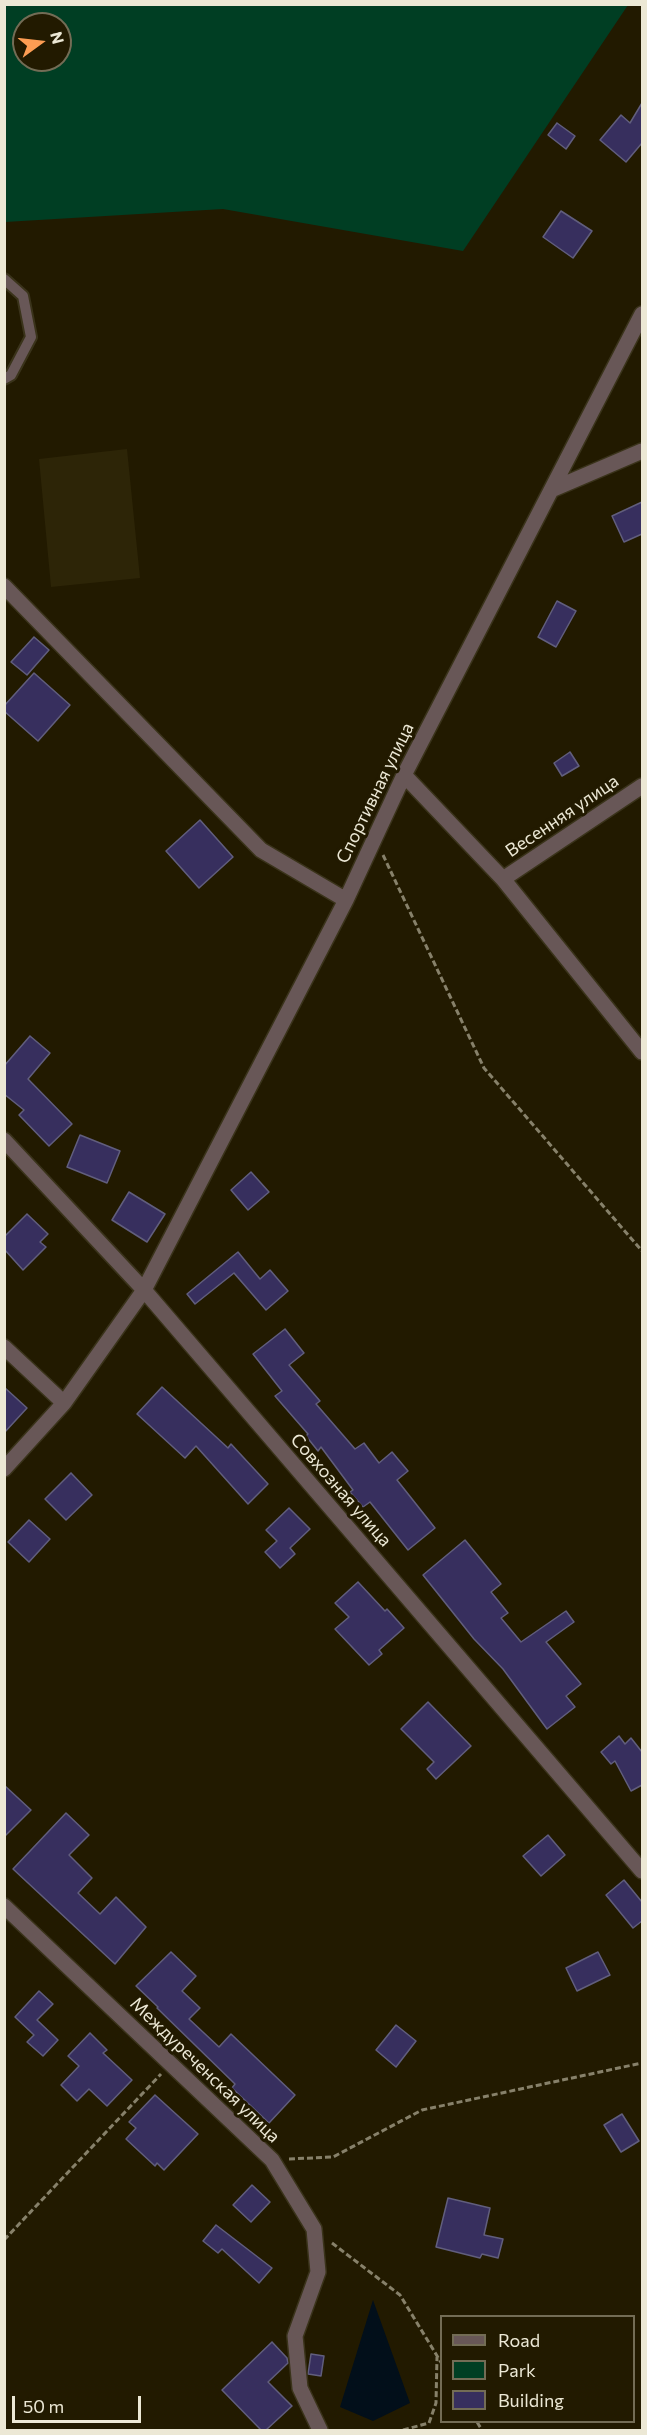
<!DOCTYPE html>
<meta charset="utf-8">
<style>
body{margin:0}
#map{position:relative;width:647px;height:2435px;overflow:hidden;background:#221a00;font-family:Commissioner,sans-serif}
canvas{display:block}
.frame{position:absolute;inset:0;border:6px solid #ece8d5;pointer-events:none}
.legend{position:absolute;left:440px;top:2315px;width:195px;height:108px;box-sizing:border-box;background:#221a00;border:2px solid #736c55;margin:0;padding:8px 10px;list-style:none;font-size:18px;color:#ece8d5}
.legend li{display:flex;align-items:center;gap:12px;height:30px}
.legend b{width:30px;border:2px solid #736c55}
.north{position:absolute;left:12px;top:12px;width:60px;height:60px;box-sizing:border-box;background:#221a00;border:2px solid #736c55;border-radius:50%;rotate:75deg;font-size:16px;font-weight:700;line-height:24px;text-align:center;color:#ece8d5}
.north::after{content:'';display:block;margin:auto;width:21px;height:27px;background:#fc9d53;clip-path:polygon(50% 0,100% 100%,50% 72%,0 100%)}
.scale{position:absolute;left:12px;top:2396px;width:129px;height:27px;box-sizing:border-box;border:3px solid #ece8d5;border-top:0;padding-left:8px;font-size:18px;line-height:21px;white-space:nowrap;color:#ece8d5;-webkit-text-stroke:4px #221a00;paint-order:stroke}
</style>
<div id="map">
<canvas width="647" height="2435"></canvas>
<div class="frame"></div>
<ul class="legend">
<li><b style="height:8px;background:#685757"></b>Road</li>
<li><b style="height:16px;background:#003e23"></b>Park</li>
<li><b style="height:16px;background:#372f5e"></b>Building</li>
</ul>
<div class="north">N</div>
<div class="scale">50 m</div>
</div>
<script>
const c = document.querySelector('canvas').getContext('2d');
c.lineJoin = 'round';
function paint(path, color) {
  c.fillStyle = color;
  c.fill(path, 'evenodd');
}
function poly(rows) {
  const path = new Path2D();
  for (const r of rows) {
    path.moveTo(r[0], r[1]);
    for (let i = 2; i < r.length; i += 2) path.lineTo(r[i], r[i + 1]);
  }
  return path;
}
function trace(path, color, width, dash) {
  c.strokeStyle = color;
  c.lineWidth = width;
  c.lineCap = dash ? 'butt' : 'round';
  c.setLineDash(dash || []);
  c.stroke(path);
}
function write(font, color, halo, rows, align = 'center') {
  c.font = font + ' Commissioner,sans-serif';
  c.lineWidth = 6;
  c.setLineDash([]);
  c.textBaseline = 'middle';
  c.strokeStyle = halo;
  c.fillStyle = color;
  for (const [text, x, y, turn = 0] of rows) {
    c.save();
    c.translate(x, y);
    c.rotate((+turn || 0) * Math.PI / 180);
    c.textAlign = isNaN(turn) ? turn : align;
    if (halo) c.strokeText(text, 0, 0);
    c.fillText(text, 0, 0);
    c.restore();
  }
}
paint(poly([
 [127,449,140,578,51,587,39,459]
]), '#2d2507');
paint(poly([
 [5,4,628,4,628,5,463,251,223,209,5,222],
 [24,24,60,24,60,60,24,60]
]), '#003e23');
paint(poly([
 [373,2300,410,2403,373,2421,340,2407]
]), '#020f1a');
const building = poly([
 [642,103,642,143,626,162,600,140,621,115,630,123,642,103],
 [557,123,575,136,566,149,548,135,557,123],
 [561,211,592,231,573,258,543,237,561,211],
 [642,502,642,534,624,542,612,516,642,502],
 [557,601,576,611,556,647,538,637,557,601],
 [34,637,49,650,27,675,11,662,34,637],
 [34,673,70,705,38,741,4,711,4,706,34,673],
 [570,752,579,766,562,776,554,763,570,752],
 [200,820,233,857,199,888,166,851,200,820],
 [30,1036,50,1053,28,1079,72,1124,49,1146,19,1115,24,1110,4,1094,4,1066,30,1036],
 [80,1135,120,1151,107,1183,67,1167,80,1135],
 [251,1172,269,1192,248,1210,231,1190,251,1172],
 [129,1192,165,1214,147,1242,112,1220,129,1192],
 [27,1214,48,1234,40,1242,46,1247,23,1270,4,1249,4,1237,27,1214],
 [238,1252,260,1279,270,1270,288,1291,266,1310,234,1273,195,1304,187,1294,238,1252],
 [285,1329,304,1353,289,1365,320,1401,316,1404,355,1449,364,1443,379,1463,392,1452,408,1471,397,1480,435,1528,408,1550,370,1502,363,1507,350,1492,353,1490,321,1447,318,1451,306,1436,308,1434,275,1396,282,1391,253,1354,285,1329],
 [4,1387,27,1408,4,1433,4,1387],
 [162,1387,228,1448,231,1444,268,1484,248,1504,196,1446,185,1458,137,1414,162,1387],
 [71,1473,92,1495,66,1520,45,1499,71,1473],
 [289,1508,310,1529,290,1548,295,1554,280,1568,265,1552,277,1541,266,1530,289,1508],
 [29,1520,50,1539,29,1562,8,1542,29,1520],
 [465,1540,501,1584,491,1592,508,1613,501,1618,521,1642,566,1611,574,1622,546,1642,581,1684,566,1696,575,1707,547,1729,503,1669,474,1639,423,1575,465,1540],
 [358,1582,385,1611,387,1609,404,1628,379,1650,382,1654,369,1665,335,1629,349,1617,335,1603,358,1582],
 [428,1702,471,1746,436,1779,427,1769,434,1762,401,1729,428,1702],
 [619,1736,625,1744,631,1738,642,1752,642,1785,631,1791,615,1761,611,1764,601,1752,619,1736],
 [4,1785,31,1810,4,1837,4,1785],
 [66,1813,89,1835,69,1855,92,1878,78,1893,100,1914,116,1897,146,1927,115,1964,13,1869,66,1813],
 [548,1835,565,1855,541,1876,523,1856,548,1835],
 [624,1880,642,1902,642,1921,633,1928,606,1895,624,1880],
 [171,1952,196,1976,182,1991,200,2008,189,2019,219,2047,231,2034,295,2095,269,2123,232,2088,235,2084,157,2008,158,2007,136,1986,171,1952],
 [598,1952,610,1975,577,1991,566,1968,598,1952],
 [39,1991,53,2004,37,2020,58,2040,43,2056,27,2042,34,2035,15,2017,39,1991],
 [396,2025,416,2041,396,2067,376,2050,396,2025],
 [90,2033,107,2050,103,2053,132,2080,107,2106,89,2089,77,2101,61,2085,79,2066,68,2056,90,2033],
 [155,2095,198,2134,164,2170,157,2163,155,2166,126,2139,136,2128,129,2122,155,2095],
 [622,2114,639,2141,621,2152,604,2125,622,2114],
 [252,2185,270,2202,251,2222,233,2205,252,2185],
 [448,2198,490,2208,484,2235,503,2239,498,2258,482,2254,480,2258,436,2247,448,2198],
 [216,2225,272,2268,259,2283,222,2249,218,2253,203,2241,216,2225],
 [272,2342,287,2358,288,2363,268,2382,292,2406,266,2430,261,2430,222,2390,272,2342],
 [311,2354,324,2356,321,2376,308,2374,311,2354]
]);
paint(building, '#372f5e');
trace(building, '#615e7d', 1.5);
const lane = poly([
 [4,279,23,296,31,337,11,375,4,379]
]);
const street = poly([
 [551,490,642,451],
 [4,586,261,850,346,900],
 [404,775,503,879,642,1052],
 [503,879,642,786],
 [4,1140,144,1290,642,1871],
 [4,1347,64,1403],
 [4,1469,64,1403,144,1290,346,900,404,775,642,314],
 [4,1906,272,2160,314,2229,318,2272,295,2336,300,2388,320,2430]
]);
trace(lane, '#3a331a', 14);
trace(street, '#3a331a', 18);
trace(poly([
 [383,855,484,1068,642,1251],
 [289,2159,333,2157,422,2110,642,2063],
 [4,2240,161,2074],
 [332,2243,400,2295,442,2364],
 [477,2422,482,2430],
 [403,2430,429,2423,436,2403,437,2357]
]), '#87816a', 3, [6, 3]);
trace(lane, '#685757', 10);
trace(street, '#685757', 15);
write('18px', '#ece8d5', '#221a00', [
 ["Спортивная улица",375,793,-64],
 ["Весенняя улица",562,816,-34],
 ["Совхозная улица",341,1490,49],
 ["Междуреченская улица",205,2070,44]
]);
</script>
